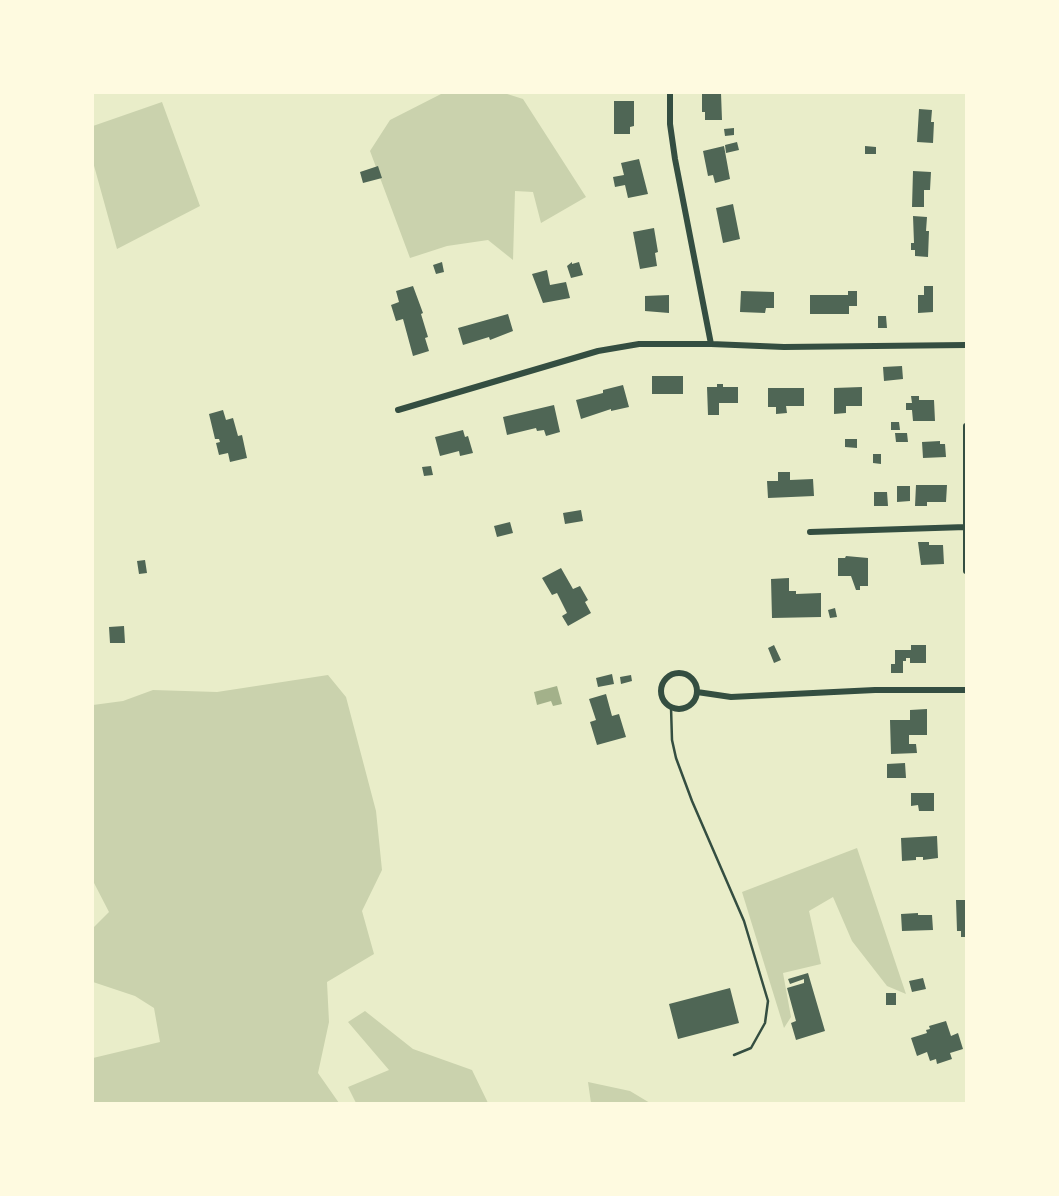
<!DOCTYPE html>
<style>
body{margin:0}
#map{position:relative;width:1059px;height:1196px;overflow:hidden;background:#e9edc9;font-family:"Varela Round",sans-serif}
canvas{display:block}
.frame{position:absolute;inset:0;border:94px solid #fefae0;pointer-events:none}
</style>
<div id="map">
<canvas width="1059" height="1196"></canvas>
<div class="frame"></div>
</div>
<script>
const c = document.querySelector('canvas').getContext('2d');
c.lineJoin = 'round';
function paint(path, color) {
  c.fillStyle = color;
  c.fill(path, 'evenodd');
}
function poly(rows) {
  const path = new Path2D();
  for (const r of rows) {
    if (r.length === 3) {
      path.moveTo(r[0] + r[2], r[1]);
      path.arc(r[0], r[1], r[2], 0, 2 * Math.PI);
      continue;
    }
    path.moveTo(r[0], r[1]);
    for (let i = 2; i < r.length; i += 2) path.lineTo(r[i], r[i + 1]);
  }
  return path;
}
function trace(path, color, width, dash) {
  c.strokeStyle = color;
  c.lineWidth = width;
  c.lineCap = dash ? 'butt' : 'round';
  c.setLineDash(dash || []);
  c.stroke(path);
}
paint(poly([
 [443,93,504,93,523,99,586,197,541,223,533,192,515,191,513,260,488,240,447,246,410,258,370,151,390,120],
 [162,102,200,206,117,249,93,162,93,126],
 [328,675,346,697,376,811,382,870,362,911,374,954,327,982,329,1022,318,1073,339,1103,93,1103,93,1058,160,1042,154,1008,135,996,93,982,93,928,109,912,93,881,93,705,123,701,153,690,217,692],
 [857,848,906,994,887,986,852,941,833,897,809,911,821,964,783,973,791,1017,784,1028,742,892],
 [365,1011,413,1049,472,1070,488,1103,356,1103,348,1087,389,1070,348,1022],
 [588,1082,630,1091,650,1103,591,1103]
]), '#cad2ad');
paint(poly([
 [557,686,562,704,553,706,551,701,537,705,534,692]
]), '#a3b18a');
paint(poly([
 [702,93,721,93,722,120,705,120,705,112,702,112],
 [614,101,634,101,634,126,630,127,630,134,614,134],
 [919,109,932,110,931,122,934,122,933,143,917,142],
 [734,128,734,135,725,136,724,129],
 [737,142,739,150,726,153,725,145],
 [724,146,730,179,715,183,713,175,708,176,703,151],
 [865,146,876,147,876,154,865,154],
 [639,159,648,194,628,198,625,185,615,187,613,177,624,175,621,163],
 [378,166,382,178,363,183,360,172],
 [913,171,931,172,930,190,924,190,924,207,912,207],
 [733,204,740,239,723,243,716,208],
 [913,216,927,217,926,231,929,231,928,257,915,256,915,250,911,250,911,243,914,243],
 [654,228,658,252,655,253,657,266,640,269,633,232],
 [442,262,444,272,436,274,433,265],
 [572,262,572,264,579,262,583,275,571,278,567,266],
 [547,270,550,285,566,282,570,298,543,303,532,274],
 [413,286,423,313,421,314,428,337,425,338,429,351,413,356,403,319,396,321,391,305,399,302,396,291],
 [924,286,933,286,933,312,918,313,918,295,924,295],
 [741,291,774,292,774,308,766,308,765,313,740,312],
 [848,291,857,291,857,306,849,306,849,314,810,314,810,295,848,295],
 [669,295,669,313,645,311,645,296],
 [508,314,513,331,490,340,489,337,463,345,458,328],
 [878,316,886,316,887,328,878,328],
 [902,366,903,379,884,381,883,367],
 [652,376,683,376,683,394,652,394],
 [717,384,723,384,723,387,738,387,738,403,719,403,719,415,708,415,707,387,717,387],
 [623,385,629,407,611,411,611,409,581,419,576,400,603,393,603,390],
 [862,387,862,406,846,406,846,413,834,414,834,388],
 [768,388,804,388,804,406,786,406,787,413,776,414,776,407,768,407],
 [911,396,919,396,919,400,934,400,935,421,913,421,912,410,906,410,906,403,912,403],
 [554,405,560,432,546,436,544,430,537,431,536,428,507,435,503,417],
 [223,410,226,420,233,418,238,436,242,435,247,458,230,462,228,453,219,455,216,443,220,442,219,439,215,439,209,414],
 [891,422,899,422,900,430,891,430],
 [463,430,465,437,468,436,473,453,460,456,459,451,440,456,435,437],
 [895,433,907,433,908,442,896,442],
 [845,439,857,439,857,448,845,447],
 [940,441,940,444,945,444,946,457,923,458,922,442],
 [873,454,881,454,881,464,873,463],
 [431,466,433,475,424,476,422,467],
 [778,472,790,472,790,480,813,479,814,496,768,498,767,481,778,481],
 [916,485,947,485,946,502,927,502,927,506,915,506],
 [897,486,910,486,910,501,897,502],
 [874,492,887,492,888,506,874,506],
 [581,510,583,521,565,524,563,513],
 [510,522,513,533,497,537,494,526],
 [918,542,929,542,929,545,943,545,944,564,921,565],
 [846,556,868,558,868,586,860,586,860,590,856,590,851,576,838,576,838,558,845,558],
 [145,560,147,573,139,574,137,561],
 [561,568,573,589,580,586,588,600,585,602,591,613,568,626,562,616,567,613,557,593,552,595,542,578],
 [789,578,789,591,796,591,796,594,821,593,821,617,772,618,771,579],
 [835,608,837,617,830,618,828,610],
 [124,626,125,643,110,643,109,627],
 [774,645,781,660,774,663,768,648],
 [911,645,926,645,926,663,910,663,910,658,906,658,906,661,903,661,903,673,891,673,891,664,895,664,895,650,911,650],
 [612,674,614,684,598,687,596,678],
 [631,675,632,681,621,684,620,677],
 [606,694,612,716,619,714,626,737,597,745,590,722,596,720,589,699],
 [927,709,927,735,909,735,909,744,916,744,917,753,891,754,890,720,910,720,910,710],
 [905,763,906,778,887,778,887,764],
 [911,793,934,793,934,811,919,811,918,805,911,806],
 [937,836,938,858,923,860,923,857,916,857,916,860,902,861,901,838],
 [956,900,966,900,966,937,961,937,961,931,957,931],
 [918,913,918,915,932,915,933,930,902,931,901,914],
 [808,973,825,1031,796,1040,791,1023,796,1021,787,988,804,983,804,979,790,984,788,979],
 [923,978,926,989,912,992,909,981],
 [730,988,739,1023,678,1039,669,1004],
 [886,993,896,993,896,1005,886,1005],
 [946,1021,951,1036,958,1033,963,1049,950,1053,952,1059,937,1064,936,1059,930,1061,927,1052,917,1056,911,1038,927,1033,926,1030,930,1029,929,1026]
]), '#4f6655');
trace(poly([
 [671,707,672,740,676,758,692,801,744,921,768,1001,765,1023,751,1048,734,1055]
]), '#344e41', 2.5);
trace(poly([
 [670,93,670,124,675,159,711,344],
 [398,410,598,351,639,344,711,344,784,347,966,345],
 [966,426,966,571],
 [810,532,966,527],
 [679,691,18],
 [697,692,731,697,875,690,966,690]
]), '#344e41', 6);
</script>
